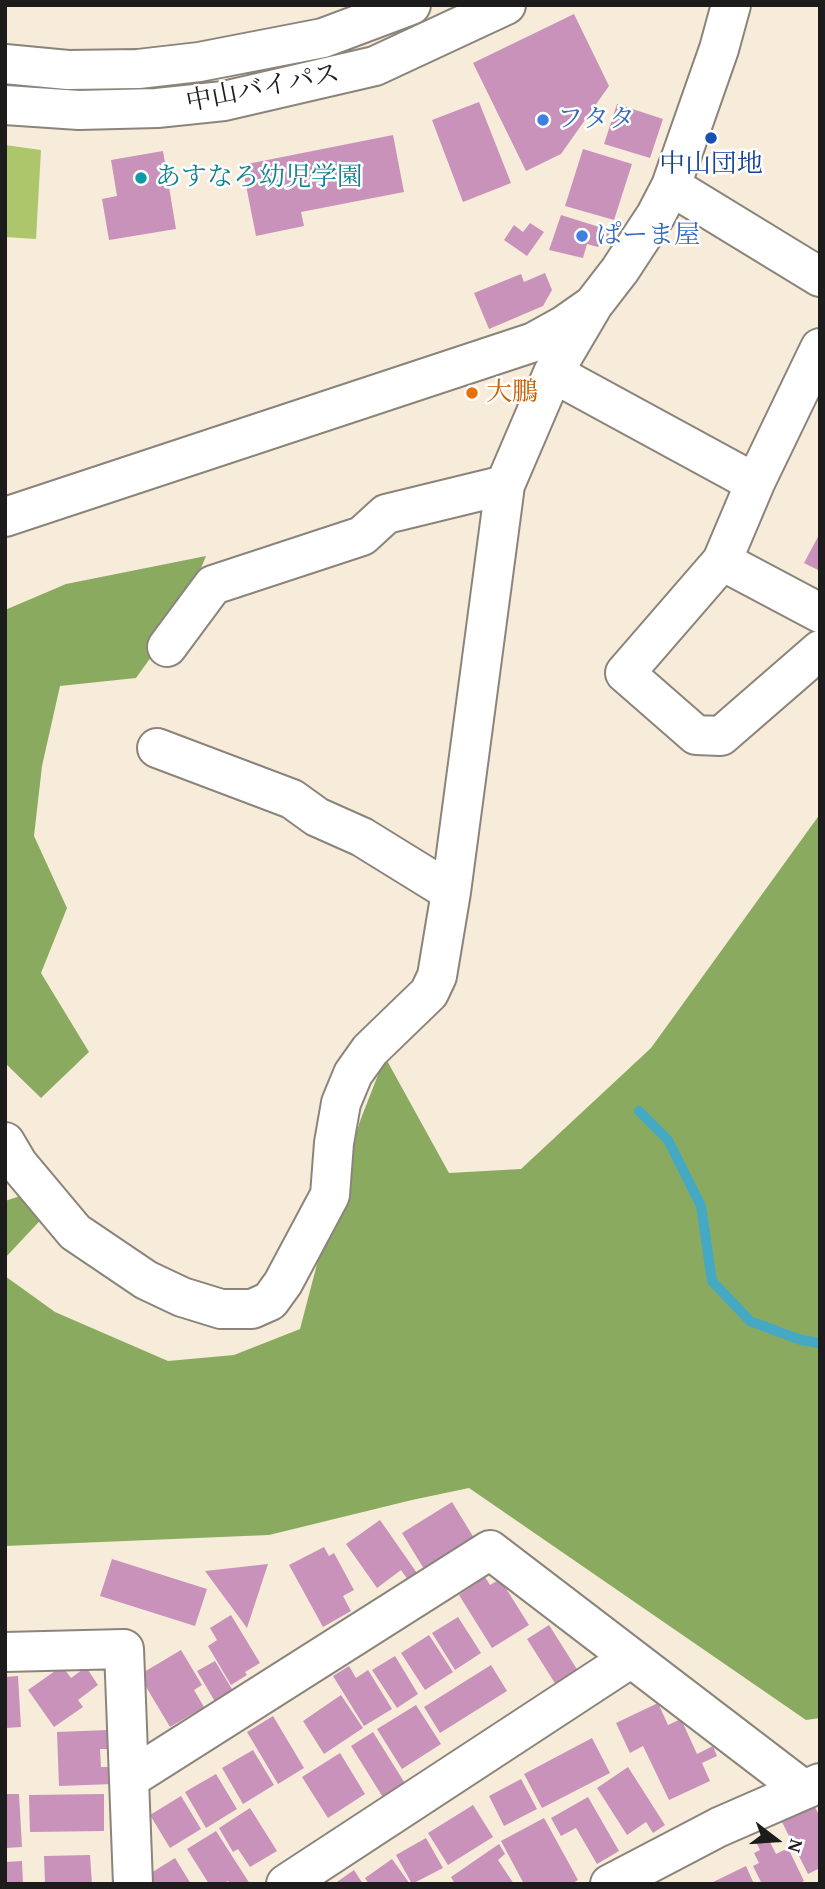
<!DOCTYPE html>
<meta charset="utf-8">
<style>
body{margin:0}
#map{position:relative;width:825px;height:1889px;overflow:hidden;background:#f7ecda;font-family:"Gentium Book Plus",serif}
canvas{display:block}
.frame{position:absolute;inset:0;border:7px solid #1c1c1c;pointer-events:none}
.north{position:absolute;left:741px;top:1805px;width:70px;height:70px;-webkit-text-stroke:5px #fff;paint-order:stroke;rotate:107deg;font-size:19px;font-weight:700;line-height:28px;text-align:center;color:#1c1c1c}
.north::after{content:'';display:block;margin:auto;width:24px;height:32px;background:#1c1c1c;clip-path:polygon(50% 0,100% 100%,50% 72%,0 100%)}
</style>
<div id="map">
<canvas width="825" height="1889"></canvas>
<div class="frame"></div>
<div class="north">N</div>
</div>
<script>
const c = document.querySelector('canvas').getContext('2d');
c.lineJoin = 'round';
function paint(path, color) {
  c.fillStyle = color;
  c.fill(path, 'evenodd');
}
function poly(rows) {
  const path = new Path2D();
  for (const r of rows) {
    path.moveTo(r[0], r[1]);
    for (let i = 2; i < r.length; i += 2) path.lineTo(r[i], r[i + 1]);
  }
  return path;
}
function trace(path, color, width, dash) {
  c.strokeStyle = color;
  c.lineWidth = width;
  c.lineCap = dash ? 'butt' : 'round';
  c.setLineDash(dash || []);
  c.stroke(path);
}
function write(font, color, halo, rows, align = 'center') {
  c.font = font + ' "Gentium Book Plus","Noto Serif JP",serif';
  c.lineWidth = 5;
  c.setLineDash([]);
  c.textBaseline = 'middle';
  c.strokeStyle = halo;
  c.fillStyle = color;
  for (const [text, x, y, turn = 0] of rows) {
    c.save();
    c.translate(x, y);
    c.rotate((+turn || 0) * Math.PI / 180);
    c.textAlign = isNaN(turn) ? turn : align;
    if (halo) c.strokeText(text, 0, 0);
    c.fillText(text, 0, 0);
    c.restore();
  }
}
paint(poly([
 [5,145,41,150,36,239,5,237]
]), '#adc66b');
paint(poly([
 [206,556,182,614,136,678,60,686,42,766,34,836,67,908,41,973,89,1052,41,1098,5,1063,5,610,66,584],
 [820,814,820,1718,806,1720,469,1488,412,1500,269,1535,5,1546,5,1276,55,1312,168,1361,234,1355,300,1329,322,1245,360,1121,385,1057,449,1173,521,1169,651,1048],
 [29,1193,50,1210,5,1258,5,1201]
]), '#8aab5f');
trace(poly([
 [639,1111,668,1140,701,1206,712,1281,750,1321,801,1340,820,1343]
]), '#45a9c4', 10);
paint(poly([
 [574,14,609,86,561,154,526,171,473,63],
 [479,102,511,183,463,202,432,120],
 [617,104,663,119,650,158,604,144],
 [393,135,404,192,301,212,304,226,256,236,242,165],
 [583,149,632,164,614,220,565,206],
 [163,151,176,229,109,240,102,199,117,196,111,160],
 [561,215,612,231,598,247,587,244,583,258,549,250],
 [530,223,544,232,527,256,504,240,514,225,523,232],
 [545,273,552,290,543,306,489,329,474,293,521,274,524,282],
 [820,533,820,571,804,563],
 [452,1502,474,1538,424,1569,402,1533],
 [380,1520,417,1573,408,1580,401,1570,377,1588,346,1544],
 [324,1547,329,1556,334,1553,354,1590,343,1596,351,1611,323,1627,289,1565],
 [112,1559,207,1589,195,1626,100,1596],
 [268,1564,247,1628,205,1571],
 [485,1577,490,1585,500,1579,529,1625,492,1648,459,1595],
 [231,1615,260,1663,245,1672,247,1675,231,1685,208,1646,217,1640,210,1628],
 [458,1617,481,1653,455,1670,432,1633],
 [549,1625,580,1674,558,1688,527,1639],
 [429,1635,453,1672,425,1690,401,1653],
 [181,1650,202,1685,194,1690,204,1707,170,1727,139,1675],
 [395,1656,418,1694,397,1708,372,1670],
 [215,1661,235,1694,217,1705,197,1671],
 [491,1665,507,1691,440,1733,424,1707],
 [62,1666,71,1678,86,1667,98,1685,78,1700,83,1707,54,1727,28,1690],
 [349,1666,356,1678,368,1670,392,1709,364,1726,333,1676],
 [18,1676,21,1727,5,1728,5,1677],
 [341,1695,363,1728,324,1754,303,1721],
 [658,1703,668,1725,681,1719,697,1754,713,1746,717,1756,702,1763,710,1781,669,1800,643,1746,630,1753,616,1723],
 [416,1705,441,1744,402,1769,377,1729],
 [273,1716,304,1768,278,1784,247,1732],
 [108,1730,108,1749,100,1749,101,1767,112,1767,113,1784,59,1786,57,1732],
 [373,1732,406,1785,384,1799,351,1746],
 [592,1738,610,1773,542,1808,524,1774],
 [253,1750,274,1785,243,1804,222,1768],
 [340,1753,365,1794,328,1818,302,1777],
 [628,1767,665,1825,653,1833,646,1822,627,1835,597,1788],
 [216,1774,237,1809,206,1828,185,1792],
 [521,1779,537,1809,504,1826,489,1796],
 [5,1794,19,1794,22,1847,5,1848],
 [104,1794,104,1831,30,1832,29,1795],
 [181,1796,201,1829,170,1848,150,1815],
 [588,1797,619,1851,597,1864,576,1828,561,1836,551,1818],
 [473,1805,493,1837,448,1865,428,1833],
 [814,1805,820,1817,820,1868,808,1874,782,1822],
 [250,1808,277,1851,250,1867,238,1849,233,1852,219,1828],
 [544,1818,578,1880,571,1884,524,1884,501,1841],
 [216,1831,250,1884,230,1884,228,1881,223,1884,209,1884,187,1849],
 [767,1836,776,1854,788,1848,804,1881,798,1884,762,1884,753,1866,759,1863,754,1853,760,1850,756,1842],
 [426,1838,443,1868,412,1884,396,1855],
 [499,1844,505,1854,498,1860,514,1884,455,1884,451,1877],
 [90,1855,92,1884,45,1884,44,1856],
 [175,1858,191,1884,146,1884,143,1878],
 [392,1859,410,1884,369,1884,365,1878],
 [22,1861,23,1884,5,1884,5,1862],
 [746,1866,754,1884,709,1884],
 [354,1870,363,1884,334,1884]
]), '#c892bb');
const minor = poly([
 [5,64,68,70,138,69,199,62,323,38,411,5],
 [5,105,79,110,157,108,224,101,375,66,506,5],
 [671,186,820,277],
 [820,348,755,483,722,561,625,673,696,735,721,736,820,650],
 [553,373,755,483],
 [5,517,534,342,563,326,593,305,620,270,656,215,671,186,719,49,731,5],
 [722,561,820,613],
 [167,647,213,585,362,536,386,514,505,485],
 [157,748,292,799,317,817,362,837,451,892],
 [5,1142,18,1164,75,1232,146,1280,182,1297,221,1309,252,1309,270,1301,283,1283,330,1195,334,1143,341,1103,353,1074,370,1050,429,993,437,976,451,892,505,485,553,373,593,305],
 [5,1652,124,1649,133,1884],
 [129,1779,490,1550,804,1790],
 [286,1884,631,1658],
 [610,1884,719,1827,820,1783]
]);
trace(minor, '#8a847b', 42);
trace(minor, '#fff', 38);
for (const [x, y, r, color] of [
 [543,120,7,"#3f7fe0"],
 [711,138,7,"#1a4fb4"],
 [141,178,7,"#0f9aa8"],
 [582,236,7,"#3f7fe0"],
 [472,393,7,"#e8710a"]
]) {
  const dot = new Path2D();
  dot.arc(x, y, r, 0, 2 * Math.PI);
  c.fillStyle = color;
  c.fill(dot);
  trace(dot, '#fff', 2.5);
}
write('26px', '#1c1c1c', '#fff', [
 ["中山バイパス",263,89,-11]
]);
write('26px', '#366cbe', '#fff', [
 ["フタタ",557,120],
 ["ぱーま屋",596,236]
], 'left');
write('26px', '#164399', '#fff', [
 ["中山団地",711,165]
]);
write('26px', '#0d838f', '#fff', [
 ["あすなろ幼児学園",155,178]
], 'left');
write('26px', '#c56008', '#fff', [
 ["大鵬",486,393]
], 'left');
</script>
